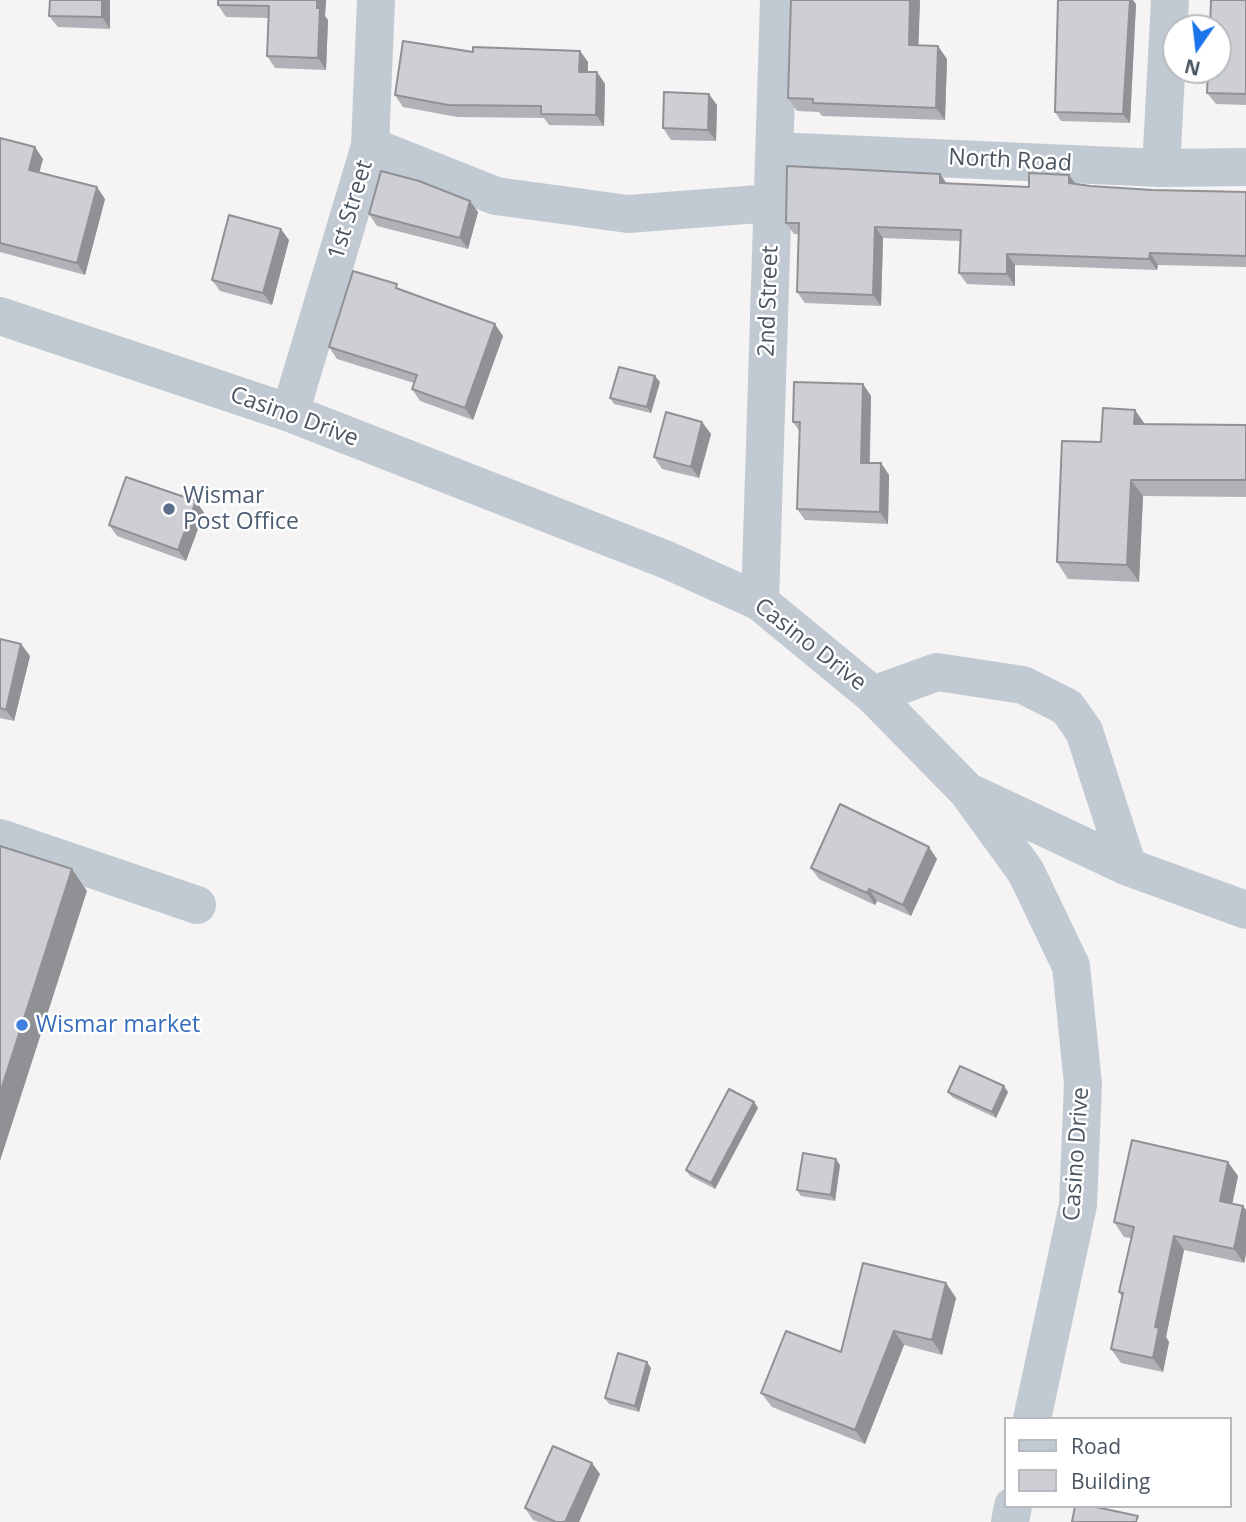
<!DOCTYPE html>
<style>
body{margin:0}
#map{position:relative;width:1246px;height:1522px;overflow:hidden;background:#f5f3f3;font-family:"Open Sans",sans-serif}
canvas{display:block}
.legend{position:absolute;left:1004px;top:1417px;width:228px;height:91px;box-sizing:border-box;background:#fff;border:2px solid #b7bbc0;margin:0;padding:9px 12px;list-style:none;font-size:21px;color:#4a5661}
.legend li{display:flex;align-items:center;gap:14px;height:35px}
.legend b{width:35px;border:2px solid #b7bbc0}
.north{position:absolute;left:1162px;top:14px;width:70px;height:70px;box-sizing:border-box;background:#fff;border:2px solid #b7bbc0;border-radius:50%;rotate:194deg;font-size:19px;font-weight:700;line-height:28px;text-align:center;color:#4a5661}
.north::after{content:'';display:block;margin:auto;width:24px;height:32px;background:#1a73e8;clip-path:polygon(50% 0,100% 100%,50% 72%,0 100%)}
</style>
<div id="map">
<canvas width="1246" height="1522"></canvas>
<ul class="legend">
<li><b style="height:9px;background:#c1cad2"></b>Road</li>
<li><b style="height:19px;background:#cdcfd5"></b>Building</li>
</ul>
<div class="north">N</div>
</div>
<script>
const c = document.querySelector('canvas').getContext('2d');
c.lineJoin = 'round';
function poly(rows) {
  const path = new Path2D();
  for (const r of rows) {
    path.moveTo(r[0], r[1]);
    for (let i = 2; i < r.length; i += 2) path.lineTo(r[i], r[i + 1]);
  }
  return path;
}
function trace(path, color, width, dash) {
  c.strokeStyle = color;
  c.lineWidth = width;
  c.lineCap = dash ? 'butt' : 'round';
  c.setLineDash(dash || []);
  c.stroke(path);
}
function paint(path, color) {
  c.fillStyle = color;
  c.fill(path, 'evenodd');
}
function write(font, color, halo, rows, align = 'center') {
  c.font = font + ' "Open Sans",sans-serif';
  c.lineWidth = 5;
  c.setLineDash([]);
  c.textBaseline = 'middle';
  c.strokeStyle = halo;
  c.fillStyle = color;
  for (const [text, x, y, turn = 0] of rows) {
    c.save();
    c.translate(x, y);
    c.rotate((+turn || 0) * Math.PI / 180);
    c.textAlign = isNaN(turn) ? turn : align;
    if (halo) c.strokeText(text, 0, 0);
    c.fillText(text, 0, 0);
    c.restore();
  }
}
trace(poly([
 [370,146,496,196,628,214,772,203],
 [775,151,1161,168,1246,167],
 [1161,168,1170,0],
 [0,316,290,413,667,560,760,602,873,695,968,792,1026,872,1071,966,1083,1084,1078,1205,1032,1419],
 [290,413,370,146,376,0],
 [760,602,779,0],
 [873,695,937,672,1023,685,1067,707,1084,731,1128,867],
 [973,794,1128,867,1246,910],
 [0,838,197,905],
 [1010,1522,1013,1506]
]), '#c1cad2', 38);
paint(poly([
 [50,0,110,0,110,29,58,27,49,16],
 [326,0,325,16,328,20,326,70,275,68,267,56,268,18,226,17,218,5],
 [791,0,920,0,918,45,947,59,945,120,822,116,819,112,797,111,788,98],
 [1246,0,1246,105,1216,104,1207,93],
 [1136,4,1130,123,1061,121,1055,112],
 [580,51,588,62,588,72,597,72,605,84,604,126,549,125,544,118,457,117,403,107,395,95,473,52],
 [717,105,716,141,671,140,663,128],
 [0,138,43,159,39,172,105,199,85,275,0,252],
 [1069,175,1075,183,1090,186,1152,190,1246,192,1246,267,1158,265,1157,270,1015,265,1015,286,967,284,959,273,960,241,883,238,881,306,805,303,797,292,799,234,794,234,786,223,947,184,1029,187],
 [470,201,478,212,468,249,377,226,369,214],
 [289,240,272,305,220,291,212,280],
 [401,290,503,336,473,420,420,401,412,389,414,383,337,359,329,347],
 [660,382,651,413,614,404,610,398],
 [863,384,871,396,870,463,881,463,889,475,888,524,805,520,797,509,800,432,793,422],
 [702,422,711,434,699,478,662,469,654,457],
 [1145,424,1246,425,1246,497,1143,496,1139,582,1068,579,1057,562,1101,442],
 [196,501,204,513,186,561,117,536,109,525],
 [0,639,21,644,30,656,14,721,0,718],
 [937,859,911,916,877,901,875,905,819,879,811,868],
 [948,1092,1008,1092,996,1118,952,1097],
 [754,1102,758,1108,715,1189,690,1176,686,1170],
 [840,1165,835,1201,801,1196,797,1190],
 [1238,1176,1232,1203,1246,1210,1246,1254,1244,1263,1184,1250,1166,1337,1169,1342,1163,1372,1121,1363,1111,1349,1122,1297,1119,1292,1131,1238,1124,1237,1114,1222],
 [946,1283,956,1298,942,1355,904,1345,865,1444,772,1407,761,1393,841,1352],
 [651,1368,639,1412,609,1404,605,1398],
 [600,1474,579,1522,539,1522,533,1520,525,1508]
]), '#b0b2b7');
paint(poly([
 [102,0,110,0,110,29,102,17],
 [317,0,326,0,325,16,328,20,326,70,318,58],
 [910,0,920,0,918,58,909,45],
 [1130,0,1133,0,1136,4,1130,123,1123,114],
 [938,46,947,59,945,120,936,108],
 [580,51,588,62,587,83,579,72],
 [597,72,605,84,604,126,596,115],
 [709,94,717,105,716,141,708,130],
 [35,147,43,159,37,181,29,170],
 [940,174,948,185,940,183],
 [1069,175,1077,186,1069,183],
 [97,187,105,199,85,275,77,263],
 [470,201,478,212,468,249,460,238],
 [875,227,883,238,881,306,873,295],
 [281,229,289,240,272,305,263,293],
 [1150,253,1158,265,1157,270,1149,259],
 [1007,254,1015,265,1015,286,1007,274],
 [495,324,503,336,473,420,465,408],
 [655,376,660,382,651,413,647,407],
 [863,384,871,396,869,474,861,463],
 [1135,410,1147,427,1134,424],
 [702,422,711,434,699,478,691,467],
 [881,463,889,475,888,524,880,512],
 [1131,480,1143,496,1139,582,1127,565],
 [196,501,204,513,186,561,178,550],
 [21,644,30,656,14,721,6,710],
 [929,847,937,859,911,916,903,905],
 [72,869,87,891,0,1161,0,1093],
 [869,889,877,901,875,905,867,893],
 [1004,1086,1008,1092,996,1118,992,1112],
 [754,1102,758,1108,715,1189,711,1183],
 [836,1159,840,1165,835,1201,831,1195],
 [1228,1162,1238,1176,1230,1215,1220,1201],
 [1243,1206,1246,1210,1246,1254,1244,1263,1234,1249],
 [1174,1236,1184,1250,1166,1337,1169,1342,1163,1372,1153,1358,1155,1327],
 [946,1283,956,1298,942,1355,932,1340],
 [894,1331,904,1345,865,1444,855,1430],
 [647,1362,651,1368,639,1412,635,1406],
 [592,1463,600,1474,579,1522,565,1522]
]), '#909195');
const building = poly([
 [50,0,102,0,102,17,49,16,50,0],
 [218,0,317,0,317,8,320,8,318,58,267,56,269,6,218,5,218,0],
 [791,0,910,0,909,45,938,46,936,108,813,103,813,99,788,98,791,0],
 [1058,0,1130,0,1123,114,1055,112,1058,0],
 [1211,0,1246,0,1246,94,1207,93,1208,70,1218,70,1218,28,1210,28,1211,0],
 [403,41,473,52,473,47,580,51,579,72,597,72,596,115,541,114,541,106,448,105,395,95,403,41],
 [664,92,709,94,708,130,663,128,664,92],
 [0,138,35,147,29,170,97,187,77,263,0,243,0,138],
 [787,166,940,174,940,183,1029,187,1029,173,1069,175,1069,183,1090,186,1152,190,1246,192,1246,256,1150,253,1149,259,1007,254,1007,274,959,273,961,230,875,227,873,295,797,292,799,223,786,223,787,166],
 [381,171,419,181,470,201,460,238,369,214,381,171],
 [229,215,281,229,263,293,212,280,229,215],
 [353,271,397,284,396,288,495,324,465,408,412,389,417,375,329,347,353,271],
 [619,367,655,376,647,407,610,398,619,367],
 [794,382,863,384,861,463,881,463,880,512,797,509,800,422,793,422,794,382],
 [1103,408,1135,410,1134,424,1246,425,1246,480,1131,480,1127,565,1057,562,1062,441,1101,442,1103,408],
 [666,412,702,422,691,467,654,457,666,412],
 [126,477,196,501,178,550,109,525,126,477],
 [0,639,21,644,6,710,0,708,0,639],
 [840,804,929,847,903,905,869,889,867,893,811,868,840,804],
 [0,846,72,869,0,1093,0,846],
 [960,1066,1004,1086,992,1112,948,1092,960,1066],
 [729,1089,754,1102,711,1183,686,1170,729,1089],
 [1132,1140,1228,1162,1220,1201,1243,1206,1234,1249,1174,1236,1155,1327,1159,1328,1153,1358,1111,1349,1123,1293,1119,1292,1134,1227,1114,1222,1132,1140],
 [803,1153,836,1159,831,1195,797,1190,803,1153],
 [863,1263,946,1283,932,1340,894,1331,855,1430,761,1393,786,1331,841,1352,863,1263],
 [618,1353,647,1362,635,1406,605,1398,618,1353],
 [553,1446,592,1463,565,1522,556,1522,525,1508,553,1446],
 [1075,1506,1091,1506,1138,1516,1136,1522,1072,1522,1075,1506]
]);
paint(building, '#cdcfd5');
trace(building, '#909195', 2);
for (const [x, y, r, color] of [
 [169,509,7,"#5c6f8a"],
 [22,1025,7,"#3f7fe0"]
]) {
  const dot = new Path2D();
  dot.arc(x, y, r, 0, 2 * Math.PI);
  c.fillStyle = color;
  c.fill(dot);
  trace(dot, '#fff', 2.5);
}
write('23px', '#4a5661', '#fff', [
 ["North Road",1010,161,3],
 ["1st Street",351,210,-73],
 ["2nd Street",769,301,-88],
 ["Casino Drive",294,417,20],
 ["Casino Drive",810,645,38],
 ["Casino Drive",1077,1154,-86]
]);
write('23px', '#4e5e75', '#fff', [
 ["Wismar",183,496],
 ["Post Office",183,522]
], 'left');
write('23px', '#366cbe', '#fff', [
 ["Wismar market",36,1025]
], 'left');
</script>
